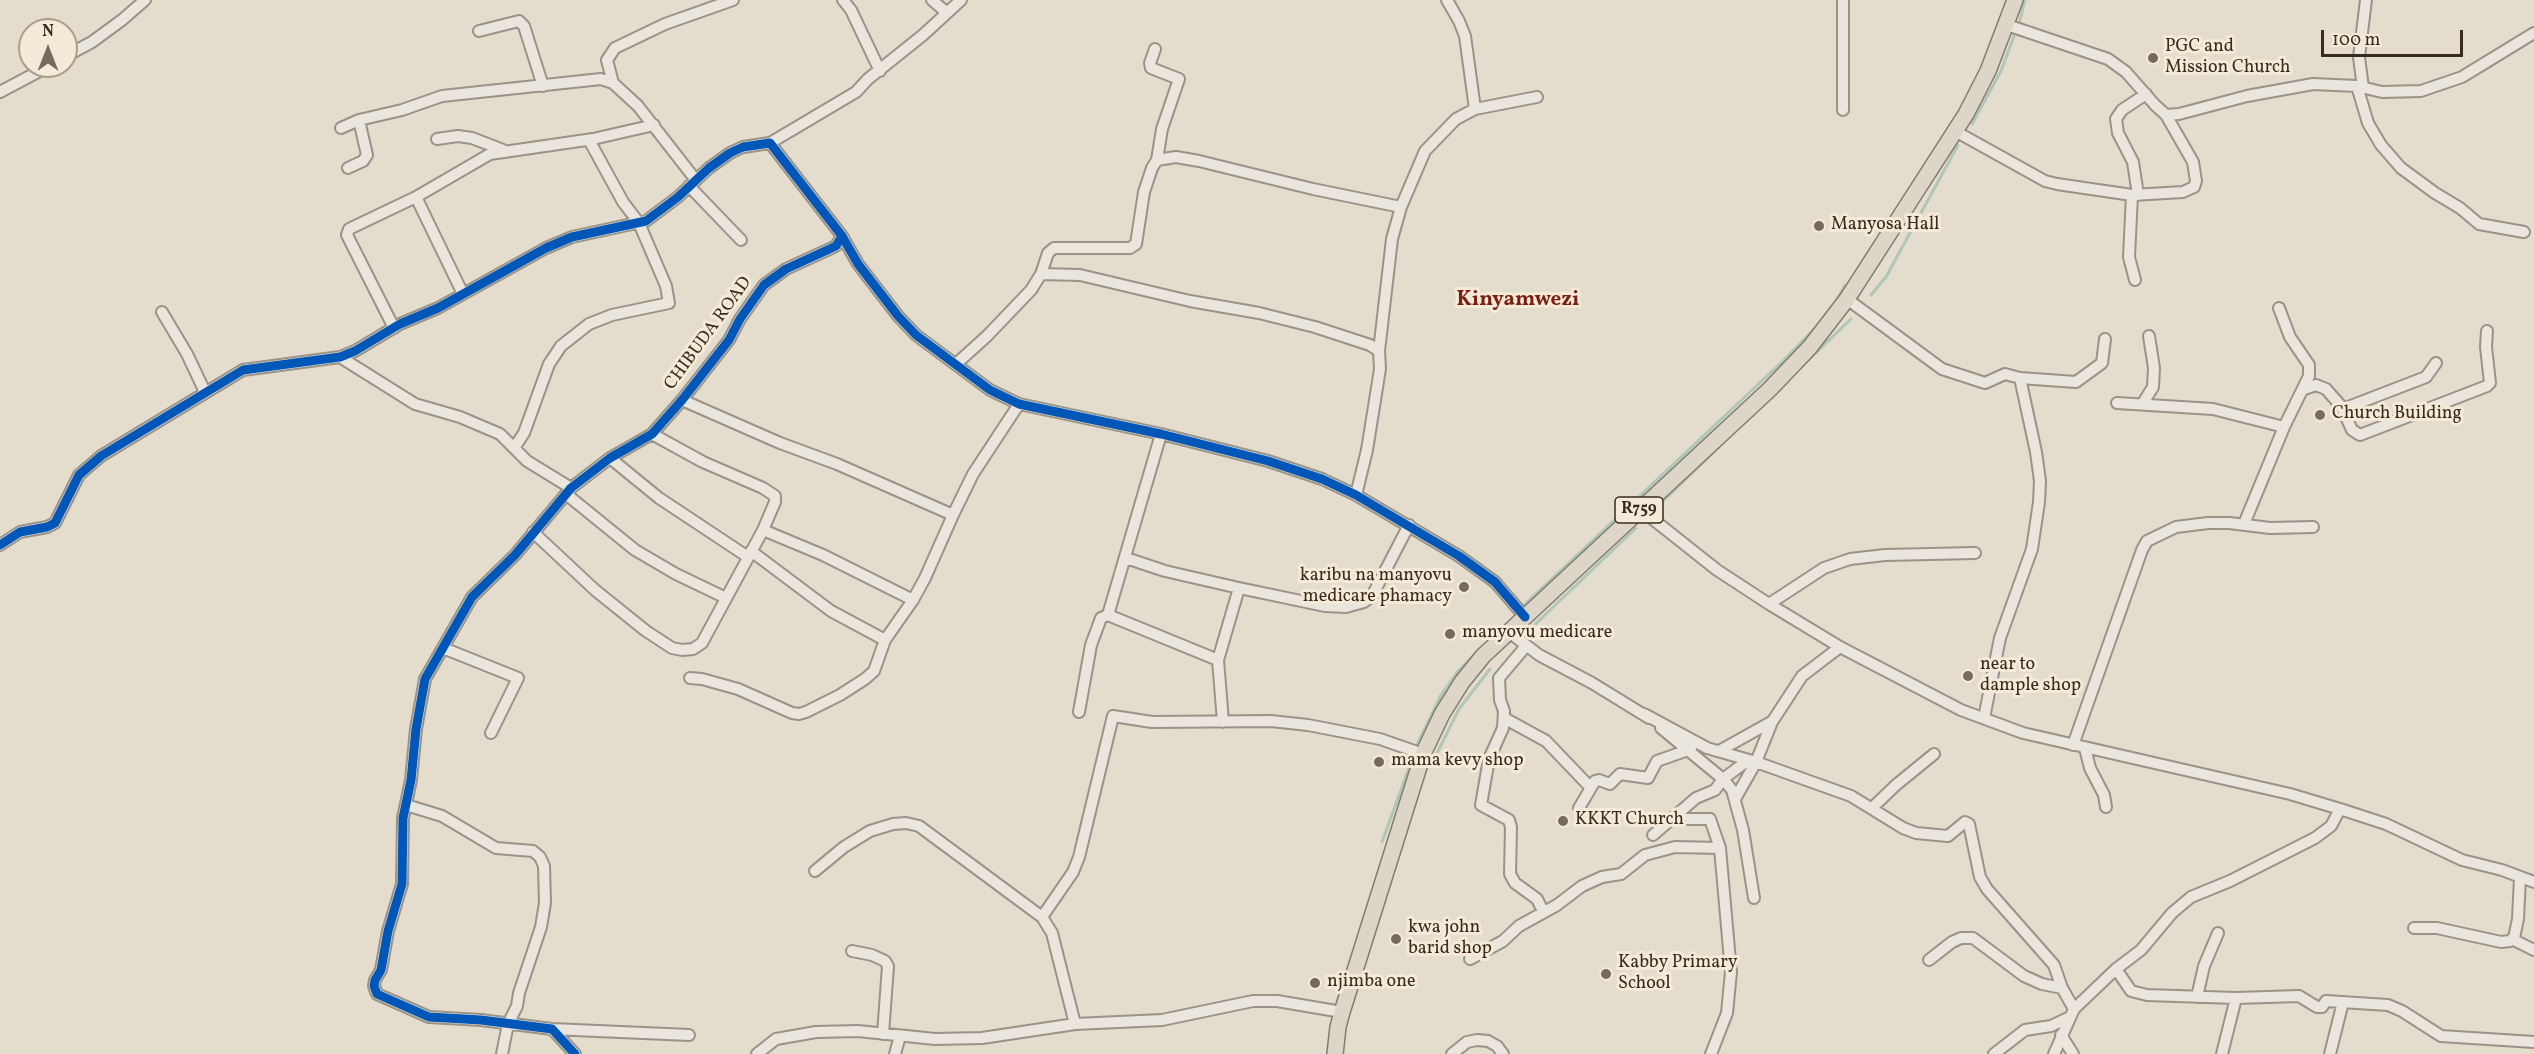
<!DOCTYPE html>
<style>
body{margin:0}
#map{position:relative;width:2534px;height:1054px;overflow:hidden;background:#e4dccc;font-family:Vollkorn,serif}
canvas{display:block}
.north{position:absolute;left:18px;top:18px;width:60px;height:60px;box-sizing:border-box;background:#f4ead7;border:2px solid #aa9e8d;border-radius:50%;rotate:0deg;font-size:16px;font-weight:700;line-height:24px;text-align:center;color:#3a2c1d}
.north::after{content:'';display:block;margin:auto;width:21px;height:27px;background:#766a5a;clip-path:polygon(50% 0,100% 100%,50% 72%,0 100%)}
.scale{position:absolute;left:2321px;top:30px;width:142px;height:27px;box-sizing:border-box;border:3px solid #3a2c1d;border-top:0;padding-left:8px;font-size:18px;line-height:21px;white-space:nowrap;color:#3a2c1d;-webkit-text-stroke:4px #f4ead7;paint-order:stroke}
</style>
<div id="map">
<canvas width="2534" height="1054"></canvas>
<div class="north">N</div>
<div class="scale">100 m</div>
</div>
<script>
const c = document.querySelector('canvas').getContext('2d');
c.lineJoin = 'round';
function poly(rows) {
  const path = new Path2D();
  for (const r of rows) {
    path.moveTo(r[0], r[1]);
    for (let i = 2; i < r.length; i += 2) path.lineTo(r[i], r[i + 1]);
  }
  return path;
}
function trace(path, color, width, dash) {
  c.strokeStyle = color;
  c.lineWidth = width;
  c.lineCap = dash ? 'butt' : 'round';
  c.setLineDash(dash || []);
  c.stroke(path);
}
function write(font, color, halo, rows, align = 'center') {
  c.font = font + ' Vollkorn,serif';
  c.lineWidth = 6;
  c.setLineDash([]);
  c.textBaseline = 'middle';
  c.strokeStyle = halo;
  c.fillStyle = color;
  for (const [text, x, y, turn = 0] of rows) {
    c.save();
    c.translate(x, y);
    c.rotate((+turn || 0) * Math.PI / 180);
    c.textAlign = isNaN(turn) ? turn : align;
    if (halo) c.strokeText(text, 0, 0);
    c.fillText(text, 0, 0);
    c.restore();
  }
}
trace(poly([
 [2019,24,2025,0],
 [1972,124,2001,71,2014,36],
 [1871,295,1886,277,1958,145],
 [1835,303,1845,285],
 [1800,368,1851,319],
 [1657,507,1720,446],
 [1522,607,1785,359,1820,323],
 [1526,633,1636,528],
 [1488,641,1498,632],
 [1415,749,1441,695,1458,671,1477,652],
 [1430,767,1459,709,1490,669],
 [1382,842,1413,757]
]), '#b0c6b8', 3);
const minor = poly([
 [843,0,851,10,880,71],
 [932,0,946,12],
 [1447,0,1459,21,1465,36,1475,109],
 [1843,0,1843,110],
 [2007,25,2108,59,2126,72,2155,105,2166,115,2179,114,2247,96,2313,84,2357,86,2382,92,2421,91,2462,77,2534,33],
 [479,31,519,21,524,26,543,86],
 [1155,49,1150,63,1151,68,1179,79,1162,129,1157,160],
 [66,56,92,42,122,20,145,0],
 [613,83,607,60,615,48,665,24,733,0],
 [2357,86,2368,123,2381,145,2401,168,2435,193,2460,208,2479,224,2524,232],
 [2363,88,2359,57,2366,0],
 [0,92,49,66],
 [341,128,359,120,402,110,442,96,601,79,613,83,638,106,695,179],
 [1955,131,2045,181,2057,184,2132,195,2183,192,2194,187,2196,181,2193,162,2166,115],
 [437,139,458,136,472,138,503,150],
 [770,143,856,92,868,79,923,35,961,0],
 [348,168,363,161,367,155,359,120],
 [689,186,741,240],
 [2132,195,2129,257,2135,280],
 [2138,195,2133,162,2118,133,2116,119,2122,110,2146,94],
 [416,197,463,294],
 [1041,274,1080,275,1190,301,1259,313,1315,327,1370,345,1379,351,1380,369,1367,450,1356,495],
 [1847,299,1942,369,1985,383,2005,374,2020,378,2036,452,2040,481,2039,502,2032,549,2000,638,1984,718],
 [162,312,187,354,205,392],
 [394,328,347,235,349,229,416,197,490,154,593,139,654,125],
 [1379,351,1392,239,1401,207,1425,151,1456,119,1475,109,1537,97],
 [340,357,415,404,460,417,500,434,527,461,571,488],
 [956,364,987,336,1031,290,1041,274,1048,253,1054,248,1130,248,1136,244,1144,192,1152,168,1157,160,1176,157,1199,161,1313,189,1401,207],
 [2020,378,2076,382,2102,363,2105,339],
 [2304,389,2316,385,2326,389,2341,406,2352,430,2360,435,2487,386,2490,383,2486,347,2487,331],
 [682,400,780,443,837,464,953,515],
 [2117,403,2213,409,2284,427],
 [2143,403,2153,387,2154,368,2149,336],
 [2343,409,2426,377,2436,363],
 [514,448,524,433,549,364,561,346,589,324,612,315,669,303,666,286,639,223,623,202,589,140],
 [610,458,659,498,748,557],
 [566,494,635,550,676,574,726,598],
 [1640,509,1717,570,1769,604,1840,647,1961,710,2023,733,2290,794,2340,809,2386,824,2462,860,2502,870,2534,882],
 [2244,524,2284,427,2309,376,2309,365,2290,337,2279,308],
 [763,530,823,555,913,600],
 [533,532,595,590,646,631,672,648,682,650,693,649,702,643,763,530,775,502,775,496,763,488,703,462,652,434],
 [0,545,20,532,47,527,55,523,79,475,101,456,243,370,340,357,355,351,400,324,438,308,546,248,572,237,646,221,678,197,709,168,730,153,743,147,770,143,842,236,858,264,898,316,916,335,990,390,1019,404,1161,434,1268,461,1322,479,1356,495,1459,556,1495,582,1525,617],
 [751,551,831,611,885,640],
 [1126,558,1165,571,1239,588,1325,606,1346,607,1364,602,1372,596,1409,525],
 [1769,604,1824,568,1850,559,1885,555,1975,553],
 [1108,615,1161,434],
 [1509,632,1539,655,1592,683,1649,718],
 [1526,646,1499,678,1500,700,1504,711,1503,728,1489,759,1481,805,1509,820,1511,827,1510,874,1515,883,1537,899,1543,911],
 [443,648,518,678,491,733],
 [690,678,702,679,738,689,792,713,799,714,806,712,840,695,865,679,874,671,885,640,913,600,925,578,953,515,973,474,1019,404],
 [1079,712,1091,645,1101,618,1108,615,1218,660],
 [1644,714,1707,748,1756,762,1851,796,1903,828,1916,833,1948,836,1965,822,1969,824,1980,877,1987,889,2054,965,2062,988,2074,1009],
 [1504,718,1546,741,1590,787],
 [1223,722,1218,660,1239,588],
 [1661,728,1723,779,1732,790,1743,830,1754,898],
 [2073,745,2142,550,2147,541,2176,527,2208,523,2229,523,2270,528,2313,527],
 [2085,748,2090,768,2104,795,2106,807],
 [1719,751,1771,722],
 [1735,799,1756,762,1772,722,1802,676,1840,647],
 [406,805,442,816,496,848,533,851,540,857,544,866,545,903,541,927,519,993,517,1006,508,1024,502,1054],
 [1579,808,1595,781,1599,780,1610,784,1620,774,1648,778,1657,761,1691,749],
 [1872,808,1896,785,1934,754],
 [1673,819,1710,819,1720,848,1731,972,1727,1013,1711,1054],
 [1653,835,1696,798,1715,790,1723,779,1747,761],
 [815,871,844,847,870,831,893,824,906,823,919,826,1042,917,1052,933,1075,1024],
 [1042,917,1073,872,1079,857,1113,716,1152,722,1271,721,1308,725,1380,739,1423,754],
 [2414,928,2437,928,2501,942,2510,941,2514,938,2518,919,2520,877],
 [2512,939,2534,950],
 [852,951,872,955,885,961,888,966,883,1034],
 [1470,959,1503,941,1519,926,1557,905,1582,886,1602,877,1621,874,1645,855,1675,847,1720,848],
 [1929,960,1952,942,1961,938,1973,938,2024,976,2042,984,2062,988],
 [2116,969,2131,991,2147,995,2236,998,2299,996,2317,1007,2322,1007,2326,1001,2388,1005,2402,1011,2441,1036,2534,1042],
 [2197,997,2204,966,2218,933],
 [552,1029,689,1035],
 [2061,1035,2073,1054],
 [575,1054,552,1029,481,1020,429,1017,377,994,374,986,375,980,381,970,388,931,402,884,403,818,411,780,416,729,425,679,472,597,515,555,571,488,610,458,652,434,682,400,729,340,740,319,764,285,786,269,836,246,842,236],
 [757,1054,776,1039,816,1032,858,1031,935,1039,982,1038,1075,1024,1162,1020,1253,1001,1277,1001,1342,1012],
 [895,1054,900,1036],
 [1452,1054,1467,1042,1477,1040,1488,1041,1497,1046,1503,1054],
 [1994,1054,2025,1030,2051,1026,2070,1017],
 [2054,1054,2074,1009,2116,969,2141,950,2172,913,2191,897,2230,881,2315,838,2331,826,2340,809],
 [2222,1054,2236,998],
 [2330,1054,2343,1002]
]);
const primary = poly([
 [1335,1054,1338,1027,1342,1012,1423,754,1442,714,1462,682,1483,656,1770,389,1810,347,1847,299,1966,114,1988,71,2015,0]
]);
trace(minor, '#999388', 14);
trace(primary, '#827b71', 18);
trace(minor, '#eae5dd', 10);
trace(primary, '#ddd5c8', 15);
trace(poly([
 [0,545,20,532,47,527,55,523,79,475,101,456,243,370,340,357,355,351,400,324,438,308,546,248,572,237,646,221,678,197,709,168,730,153,743,147,770,143,842,236,858,264,898,316,916,335,990,390,1019,404,1161,434,1268,461,1322,479,1356,495,1459,556,1495,582,1525,617],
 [575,1054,552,1029,481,1020,429,1017,377,994,374,986,375,980,381,970,388,931,402,884,403,818,411,780,416,729,425,679,472,597,515,555,571,488,610,458,652,434,682,400,729,340,740,319,764,285,786,269,836,246,842,236]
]), '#0057b8', 9);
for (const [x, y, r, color] of [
 [2153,58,6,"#766a5a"],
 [1819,226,6,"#766a5a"],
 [2320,415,6,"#766a5a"],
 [1464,587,6,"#766a5a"],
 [1450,634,6,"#766a5a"],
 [1968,676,6,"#766a5a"],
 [1379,762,6,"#766a5a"],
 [1563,821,6,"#766a5a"],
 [1396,939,6,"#766a5a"],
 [1606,974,6,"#766a5a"],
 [1315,983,6,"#766a5a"]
]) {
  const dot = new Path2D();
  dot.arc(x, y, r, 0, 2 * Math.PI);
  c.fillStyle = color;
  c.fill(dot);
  trace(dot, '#f4ead7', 2);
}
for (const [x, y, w] of [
 [1639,510,48]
]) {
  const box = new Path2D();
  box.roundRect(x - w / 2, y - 13, w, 26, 4.5);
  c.fillStyle = '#f4ead7';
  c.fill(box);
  trace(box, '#3a2c1d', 1.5);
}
write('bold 16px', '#3a2c1d', null, [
 ["R759",1639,510]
]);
write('18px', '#3a2c1d', '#f4ead7', [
 ["PGC and",2165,48],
 ["Mission Church",2165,69],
 ["Manyosa Hall",1831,226],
 ["Church Building",2332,415],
 ["karibu na manyovu",1452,577,"right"],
 ["medicare phamacy",1452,598,"right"],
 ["manyovu medicare",1462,634],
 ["near to",1980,666],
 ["dample shop",1980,687],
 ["mama kevy shop",1391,762],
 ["KKKT Church",1575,821],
 ["kwa john",1408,929],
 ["barid shop",1408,950],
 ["Kabby Primary",1618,964],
 ["School",1618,985],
 ["njimba one",1327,983]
], 'left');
write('18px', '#3a2c1d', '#f4ead7', [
 ["CHIBUDA ROAD",709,334,-54]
]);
write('bold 21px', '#7a1f14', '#f4ead7', [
 ["Kinyamwezi",1518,301]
]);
</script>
